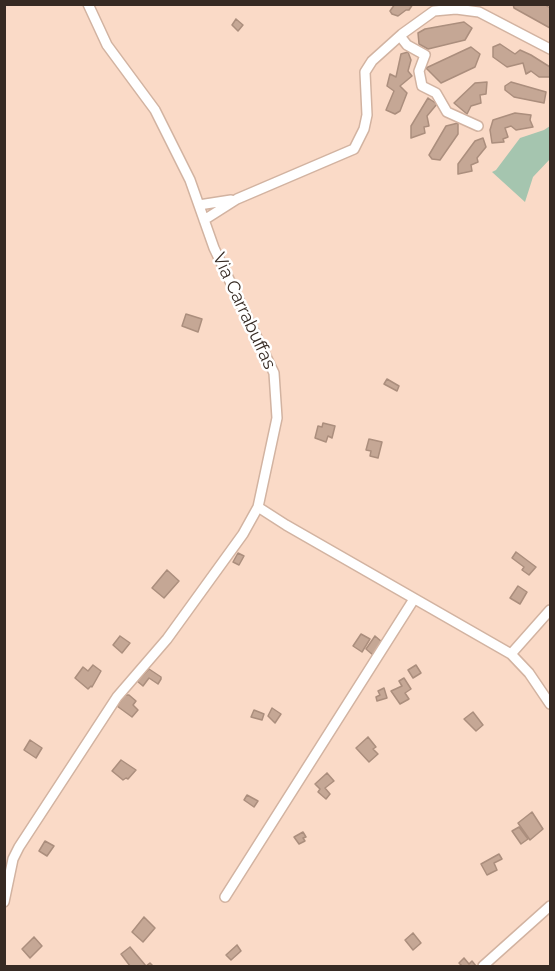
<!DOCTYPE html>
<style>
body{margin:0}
#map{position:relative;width:555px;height:971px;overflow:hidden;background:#fadac7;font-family:Raleway,sans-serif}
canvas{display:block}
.frame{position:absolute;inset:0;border:6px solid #362a23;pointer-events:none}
</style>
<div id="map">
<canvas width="555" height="971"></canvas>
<div class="frame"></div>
</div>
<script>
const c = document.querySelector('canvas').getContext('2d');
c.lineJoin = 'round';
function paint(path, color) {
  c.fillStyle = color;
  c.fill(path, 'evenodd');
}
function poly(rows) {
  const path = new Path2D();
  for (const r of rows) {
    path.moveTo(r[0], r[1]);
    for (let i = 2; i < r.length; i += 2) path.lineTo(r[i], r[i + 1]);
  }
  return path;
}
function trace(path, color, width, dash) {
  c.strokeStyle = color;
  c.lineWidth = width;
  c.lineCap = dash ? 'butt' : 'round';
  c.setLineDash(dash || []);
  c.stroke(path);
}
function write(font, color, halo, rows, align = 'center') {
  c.font = font + ' Raleway,sans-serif';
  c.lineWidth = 5;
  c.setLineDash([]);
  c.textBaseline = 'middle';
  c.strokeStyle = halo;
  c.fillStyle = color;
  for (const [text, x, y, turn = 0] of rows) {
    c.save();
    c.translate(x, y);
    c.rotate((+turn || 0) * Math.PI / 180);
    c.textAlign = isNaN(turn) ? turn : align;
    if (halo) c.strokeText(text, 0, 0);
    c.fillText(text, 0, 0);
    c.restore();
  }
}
paint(poly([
 [550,126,550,159,533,177,525,202,492,172,496,170,520,138,544,130]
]), '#a5c5af');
const building = poly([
 [395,4,399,5,413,4,409,10,406,10,398,16,392,14,390,11,395,4],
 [513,4,544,4,550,8,550,28,514,8,513,4],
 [236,19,243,25,238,31,232,25,236,19],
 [464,22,472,28,465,40,428,49,419,44,418,33,425,29,464,22],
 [500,44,515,54,520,50,531,55,550,67,550,77,539,77,531,71,526,74,523,63,507,67,493,57,493,47,500,44],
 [471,47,480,54,475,67,441,83,426,68,471,47],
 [408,52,411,60,408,71,412,76,400,86,407,93,400,111,395,114,386,110,394,91,387,86,390,74,396,77,401,54,408,52],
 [487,82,486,94,480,95,481,103,471,106,467,114,454,103,475,83,487,82],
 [511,82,546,92,544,103,514,97,505,90,505,86,511,82],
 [428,98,437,104,427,116,429,126,424,127,425,133,411,138,411,126,428,98],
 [515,113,531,115,530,120,533,127,516,130,511,126,505,128,508,137,503,139,504,142,492,143,490,130,493,120,515,113],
 [458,123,458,134,440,160,432,159,429,155,446,126,458,123],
 [483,138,486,147,477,158,478,162,471,165,472,171,458,174,458,164,475,141,483,138],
 [186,314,202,319,198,332,182,326,186,314],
 [387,379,399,386,397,391,384,384,387,379],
 [323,423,335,426,332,438,328,436,326,442,315,438,318,426,322,427,323,423],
 [369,439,382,442,378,458,370,456,371,451,366,450,369,439],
 [516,552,536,567,529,575,522,570,524,567,512,558,516,552],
 [238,553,244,556,239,565,233,562,238,553],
 [167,570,179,581,164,598,152,588,167,570],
 [518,586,527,592,520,604,510,598,518,586],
 [361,634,370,639,362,652,353,646,361,634],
 [120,636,130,643,122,653,113,645,120,636],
 [375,636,382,642,373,655,366,649,375,636],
 [93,665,101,671,92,687,91,686,88,689,75,678,83,667,88,671,93,665],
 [416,665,421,673,413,678,408,670,416,665],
 [149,669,161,677,161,679,158,684,149,678,143,686,137,681,149,669],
 [404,678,411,689,405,693,409,699,400,704,391,691,402,686,399,681,404,678],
 [384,688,387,698,377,701,376,697,380,695,378,691,384,688],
 [125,695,129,695,136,701,133,705,138,710,132,717,117,706,125,695],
 [272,708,281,714,275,723,268,716,272,708],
 [254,710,264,714,262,720,251,717,254,710],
 [473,712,483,725,476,731,464,719,473,712],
 [368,737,376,747,373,749,378,754,369,762,356,748,368,737],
 [30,740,42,748,36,758,24,750,30,740],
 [121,760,136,770,128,779,126,778,123,780,112,771,121,760],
 [327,773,334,781,325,788,330,794,326,799,318,792,320,789,315,784,327,773],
 [247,795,258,801,254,807,244,800,247,795],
 [532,812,543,829,530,840,518,823,532,812],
 [519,827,528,839,521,844,512,831,519,827],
 [303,832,306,837,303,838,305,841,299,844,294,837,303,832],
 [45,841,54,846,47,856,39,851,45,841],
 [499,854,502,859,494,863,497,870,487,875,481,864,499,854],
 [144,917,155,928,143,942,132,932,144,917],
 [413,933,421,943,413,950,405,940,413,933],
 [34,937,42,946,30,958,22,949,34,937],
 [237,945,241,951,231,960,226,955,237,945],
 [130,947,146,966,150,963,153,966,130,966,121,954,130,947],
 [464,958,469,964,472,961,476,966,462,966,459,963,464,958]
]);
paint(building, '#c5a795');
trace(building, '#ab8e7d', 1.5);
const minor = poly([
 [88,4,107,45,155,110,190,180,214,248,274,373,277,418,258,507,286,525,511,654,529,673,550,704],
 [400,36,407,45,425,55,419,71,422,86,436,93,447,112,478,126],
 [199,205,231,200],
 [204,220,237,199,354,149,364,129,367,115,365,72,372,61,402,34,434,11,456,9,479,12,550,49],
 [511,654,550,610],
 [225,897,414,599],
 [4,902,13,859,19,847,117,697,167,639,243,534,258,507],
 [483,966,550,906]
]);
trace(minor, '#d2b3a1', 12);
trace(minor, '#fff', 9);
write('18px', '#362a23', '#fff', [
 ["Via Carrabuffas",244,311,65]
]);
</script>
